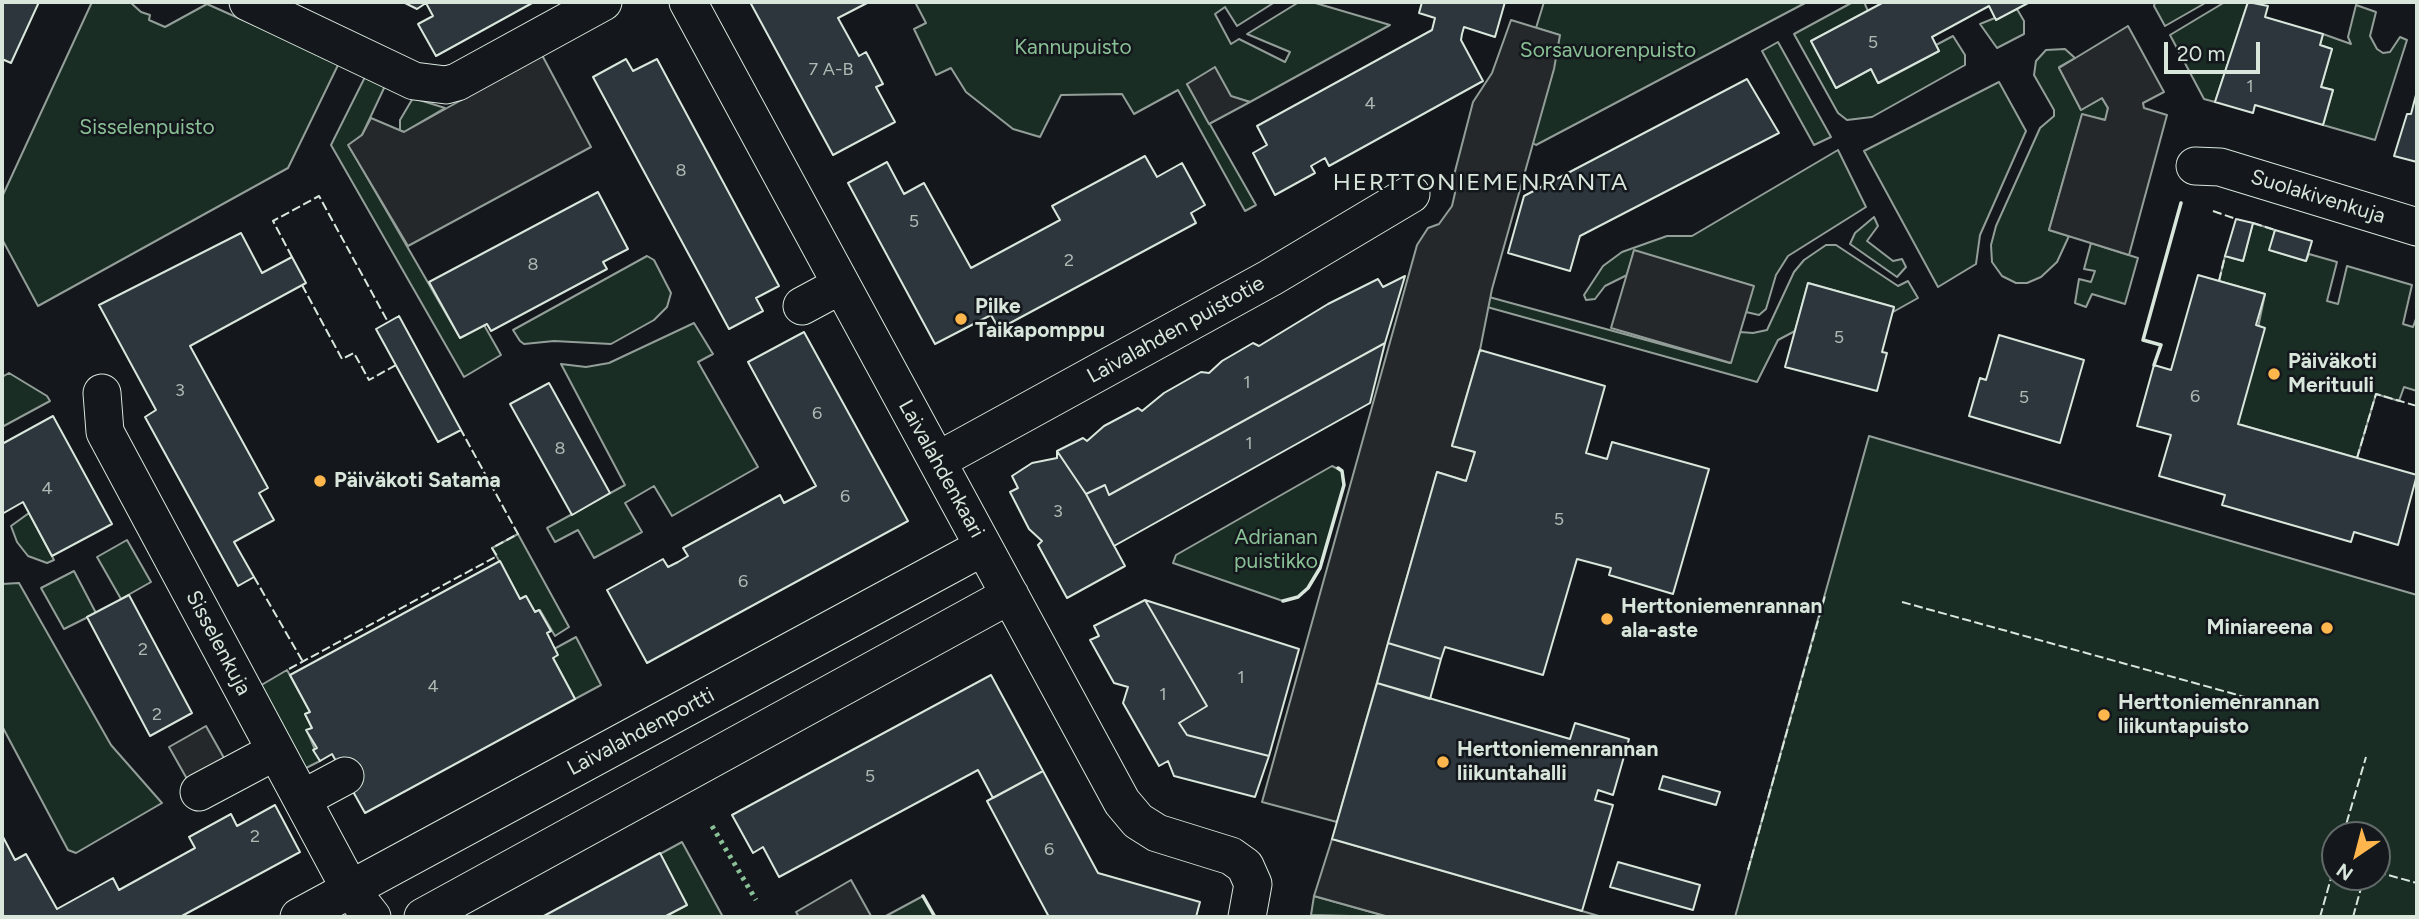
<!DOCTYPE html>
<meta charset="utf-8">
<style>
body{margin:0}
#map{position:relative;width:2419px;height:919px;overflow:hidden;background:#14181c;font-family:Figtree,sans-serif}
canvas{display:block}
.frame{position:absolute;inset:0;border:4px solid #d8e6dc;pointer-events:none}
.north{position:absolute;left:2321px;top:821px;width:70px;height:70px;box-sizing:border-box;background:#14181c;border:2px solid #626a69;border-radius:50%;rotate:215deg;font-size:19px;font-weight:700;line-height:28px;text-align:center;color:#d8e6dc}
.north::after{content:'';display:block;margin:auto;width:24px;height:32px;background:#ffb74d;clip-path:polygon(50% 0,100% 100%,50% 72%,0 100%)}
.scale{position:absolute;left:2164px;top:42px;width:96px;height:32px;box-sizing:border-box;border:4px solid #d8e6dc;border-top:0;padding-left:9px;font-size:21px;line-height:24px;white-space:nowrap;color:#d8e6dc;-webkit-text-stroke:5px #14181c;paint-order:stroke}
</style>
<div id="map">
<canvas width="2419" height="919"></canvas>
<div class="frame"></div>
<div class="north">N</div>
<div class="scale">20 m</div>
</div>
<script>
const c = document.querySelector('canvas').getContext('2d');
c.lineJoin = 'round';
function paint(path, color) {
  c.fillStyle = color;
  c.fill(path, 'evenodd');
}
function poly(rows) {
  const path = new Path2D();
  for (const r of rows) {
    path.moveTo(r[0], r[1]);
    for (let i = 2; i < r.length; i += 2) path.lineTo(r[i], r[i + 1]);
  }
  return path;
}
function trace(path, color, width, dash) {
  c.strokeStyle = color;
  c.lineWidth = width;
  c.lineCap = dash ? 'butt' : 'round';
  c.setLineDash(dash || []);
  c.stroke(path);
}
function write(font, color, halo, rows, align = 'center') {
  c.font = font + ' Figtree,sans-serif';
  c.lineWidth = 5;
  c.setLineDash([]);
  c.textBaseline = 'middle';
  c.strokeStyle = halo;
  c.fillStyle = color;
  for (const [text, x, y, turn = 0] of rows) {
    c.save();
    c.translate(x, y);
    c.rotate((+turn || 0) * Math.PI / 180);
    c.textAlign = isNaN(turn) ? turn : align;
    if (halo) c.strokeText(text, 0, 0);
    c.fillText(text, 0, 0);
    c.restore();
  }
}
const green = poly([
 [92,2,130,2,141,12,150,15,149,20,165,27,207,4,339,63,288,168,38,306,2,239,2,197,92,2],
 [915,2,1275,2,1237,26,1225,7,1215,14,1231,44,1239,39,1285,62,1290,52,1247,34,1299,2,1312,2,1390,25,1250,102,1187,84,1256,205,1245,211,1178,90,1134,114,1122,94,1061,95,1040,137,1013,129,966,92,951,68,936,75,914,29,926,23,915,2],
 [1544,2,1807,2,1536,145,1531,142,1553,69,1559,35,1536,28,1544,2],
 [1853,2,1864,2,1868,11,1811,41,1836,88,1871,69,1879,83,1939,51,1936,45,1953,36,1965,55,1965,65,1872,117,1847,120,1838,113,1794,34,1853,2],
 [2155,2,2207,2,2165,26,2154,6,2155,2],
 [2225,2,2248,2,2215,102,2204,99,2170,35,2225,2],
 [2356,5,2376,12,2370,36,2377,49,2383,53,2390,52,2400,37,2407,40,2375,140,2323,125,2333,90,2321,87,2332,49,2320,45,2323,34,2351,44,2348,37,2356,5],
 [2017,9,2024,21,2024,34,1997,48,1980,24,2017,9],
 [1778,42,1831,137,1814,145,1762,51,1778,42],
 [2065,49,2075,58,2059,67,2081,110,2102,98,2108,108,2106,120,2082,115,2049,230,2069,236,2057,262,2041,277,2027,283,2016,283,2002,276,1992,262,1991,245,1996,226,2040,128,2054,116,2054,110,2034,75,2036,61,2046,50,2065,49],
 [365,77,385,86,362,135,349,146,460,338,484,325,501,355,464,377,331,145,365,77],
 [1999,82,2026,131,1980,235,1976,264,1938,287,1864,151,1999,82],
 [413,98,445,108,404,132,400,131,400,120,413,98],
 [1838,150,1866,207,1788,256,1776,275,1766,309,1759,315,1746,312,1753,286,1634,251,1627,275,1605,286,1595,299,1586,300,1584,295,1603,266,1622,252,1667,236,1692,236,1838,150],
 [1874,217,1878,226,1867,241,1893,261,1902,259,1906,267,1897,277,1850,244,1855,233,1874,217],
 [2253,223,2275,230,2270,250,2306,261,2309,254,2337,262,2327,301,2338,304,2347,266,2412,285,2403,324,2413,327,2417,316,2417,391,2404,387,2399,401,2376,394,2357,458,2238,424,2265,294,2219,281,2225,256,2243,261,2253,223],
 [2091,243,2138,258,2125,304,2092,294,2086,307,2075,303,2079,279,2091,282,2095,271,2084,269,2091,243],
 [1826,245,1836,245,1898,286,1908,281,1918,298,1893,312,1894,307,1808,283,1795,331,1778,340,1757,382,1487,307,1489,297,1730,363,1740,332,1753,333,1767,330,1794,272,1804,260,1826,245],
 [647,256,654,260,671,293,667,307,654,320,611,344,554,341,524,344,520,341,513,330,647,256],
 [694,323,713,354,698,362,758,467,672,516,654,486,625,503,642,532,594,558,578,530,555,542,547,528,625,485,561,364,586,367,609,363,694,323],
 [9,373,47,396,50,401,2,427,2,377,9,373],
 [1869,436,2417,595,2417,917,1735,917,1869,436],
 [2335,835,2377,835,2377,877,2335,877,2335,835],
 [1332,466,1342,471,1344,485,1320,568,1308,588,1298,597,1283,601,1173,563,1176,555,1332,466],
 [29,513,54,560,47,563,28,556,17,542,11,526,29,513],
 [518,534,569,627,555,636,540,610,535,612,526,596,520,599,492,548,518,534],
 [127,540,151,582,121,599,97,557,127,540],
 [74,571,96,613,64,629,41,588,74,571],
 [19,583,111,745,162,803,76,853,68,850,2,726,2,584,19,583],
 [576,637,601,685,575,699,553,658,554,649,576,637],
 [287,670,310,712,305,714,312,728,307,731,320,761,304,769,258,687,287,670],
 [682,842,723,917,664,917,687,905,660,854,682,842],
 [923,896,935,917,884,917,923,896],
 [1314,896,1389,917,1311,915,1314,896]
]);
paint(green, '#1a2d24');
trace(green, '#939e99', 2);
const parking = poly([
 [1511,20,1560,35,1554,69,1492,289,1480,350,1452,445,1475,452,1466,481,1437,472,1337,822,1262,802,1417,245,1428,228,1439,224,1452,206,1455,193,1453,179,1473,102,1492,73,1511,20],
 [2128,26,2164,92,2143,103,2144,108,2167,115,2129,255,2049,230,2082,114,2105,120,2108,108,2102,98,2081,110,2059,68,2128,26],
 [542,55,591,147,408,246,348,145,362,135,371,118,404,132,542,55],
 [1215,67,1231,96,1250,102,1209,124,1187,84,1215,67],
 [1634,250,1754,286,1731,363,1611,328,1634,250],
 [206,726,237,781,200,802,169,747,206,726],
 [1332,839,1582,911,1602,917,1389,917,1314,896,1332,839],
 [851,880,871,916,799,917,796,912,851,880]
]);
paint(parking, '#24282b');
trace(parking, '#939e99', 2);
const building = poly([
 [2,2,39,2,11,63,2,59,2,2],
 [403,2,534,2,436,56,418,24,433,16,426,3,417,9,403,2],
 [750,2,869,2,838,18,859,56,866,52,883,84,876,87,895,122,833,155,750,2],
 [1422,2,1505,2,1495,37,1464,27,1462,34,1461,40,1483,81,1329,166,1325,158,1311,166,1315,173,1275,195,1253,153,1267,145,1257,126,1432,30,1435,18,1419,13,1422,2],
 [1884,2,2030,2,1996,20,1989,6,1932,37,1939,51,1878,83,1871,69,1836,88,1811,41,1884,2],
 [2248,2,2268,6,2265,17,2323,34,2320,45,2332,49,2321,87,2333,90,2323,125,2255,105,2253,113,2215,102,2248,2],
 [626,59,633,71,657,59,779,286,756,298,763,311,729,329,593,77,626,59],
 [1747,79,1779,133,1580,236,1570,271,1508,253,1524,196,1747,79],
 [2417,91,2417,162,2394,156,2407,114,2411,114,2417,91],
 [1145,156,1157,177,1182,163,1205,205,1191,213,1196,223,999,329,991,315,935,344,848,183,887,162,904,194,924,183,971,268,1060,220,1052,206,1145,156],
 [598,192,628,249,603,262,607,269,491,331,487,324,460,338,429,282,598,192],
 [2236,219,2253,223,2243,261,2225,256,2236,219],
 [2275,230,2312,241,2306,261,2269,250,2275,230],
 [241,233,262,273,292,257,306,283,190,346,268,488,259,493,274,520,234,542,254,577,238,586,145,417,156,410,99,305,241,233],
 [2198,275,2265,294,2256,325,2265,328,2238,424,2417,475,2398,545,2354,532,2351,542,2222,505,2225,495,2159,476,2171,435,2137,426,2154,365,2171,370,2198,275],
 [1405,276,1385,343,1109,495,1105,485,1086,494,1057,451,1083,438,1087,441,1104,426,1138,408,1142,411,1164,393,1201,372,1209,373,1222,361,1253,343,1259,346,1328,304,1378,279,1383,287,1405,276],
 [1808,283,1894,307,1882,352,1887,353,1877,391,1785,367,1808,283],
 [399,316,461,430,438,442,376,329,399,316],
 [804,332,908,521,647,663,607,590,663,559,668,567,678,562,688,556,683,548,780,495,784,503,816,486,748,362,804,332],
 [1999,335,2084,360,2060,443,1969,416,1980,378,1986,380,1999,335],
 [1385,343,1370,403,1114,546,1086,494,1105,485,1109,495,1385,343],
 [1480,350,1605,386,1586,453,1607,459,1612,442,1709,469,1673,594,1609,575,1611,568,1577,559,1543,675,1445,647,1441,659,1388,643,1437,472,1466,481,1475,452,1452,446,1480,350],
 [549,383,610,493,572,515,510,404,549,383],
 [53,416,112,524,52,556,23,502,2,514,2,444,53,416],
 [1057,451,1086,494,1125,566,1067,598,1038,545,1042,541,1029,529,1010,492,1018,488,1012,476,1032,463,1057,458,1057,451],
 [500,561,520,599,526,596,535,612,539,610,551,631,547,633,558,655,553,658,575,699,365,813,332,754,320,761,313,750,317,748,306,730,312,728,305,714,310,712,290,675,500,561],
 [129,595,192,713,150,736,87,617,129,595],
 [1145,600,1207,706,1179,723,1187,735,1269,756,1255,797,1174,776,1168,761,1159,766,1123,703,1128,687,1114,683,1090,640,1099,636,1094,626,1145,600],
 [1145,600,1299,649,1269,756,1187,735,1179,723,1207,706,1145,600],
 [1388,643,1441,659,1430,699,1377,683,1388,643],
 [991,675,1043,771,993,798,978,770,779,877,763,847,753,853,732,815,991,675],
 [1377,683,1570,739,1575,723,1629,739,1613,795,1598,790,1595,800,1613,805,1582,911,1332,839,1377,683],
 [1043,771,1098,873,1200,902,1196,917,1049,917,987,801,1043,771],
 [1663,776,1720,792,1716,805,1659,789,1663,776],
 [275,805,300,852,180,917,2,917,2,835,15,860,26,854,57,909,113,878,119,890,195,848,189,837,231,814,237,826,275,805],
 [660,853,687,905,664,917,542,917,660,853],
 [1618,862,1700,885,1693,910,1610,887,1618,862]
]);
paint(building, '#2c363c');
trace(building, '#d8e6dc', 2);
const minor = poly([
 [248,2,414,81,446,85,457,82,603,2],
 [688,2,1122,802,1138,821,1157,833,1231,856,1245,866,1253,884,1247,917],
 [2195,166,2220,167,2417,227],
 [802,306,841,285],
 [102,393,105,432,350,889,372,917],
 [937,461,1270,278,1411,194],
 [199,792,276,751],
 [302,799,345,776],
 [299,917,983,547],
 [423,917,1010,595]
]);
trace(minor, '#d8e6dc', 39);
trace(minor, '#14181c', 37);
trace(poly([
 [712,826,756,900]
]), '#8ac095', 5, [3.5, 5]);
trace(poly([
 [2213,211,2236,219],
 [2253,223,2275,230],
 [292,257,273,221,319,196,388,322],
 [2219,281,2225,256],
 [302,285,342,359,354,353,369,380,396,365],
 [2357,458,2376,394,2417,406],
 [254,577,303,662],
 [1902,602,2274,705],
 [289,669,497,556,492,548,518,534,461,430],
 [2343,835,2366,757],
 [1748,870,1825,596],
 [2377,872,2417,883],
 [2320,917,2335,864],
 [2353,917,2364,877]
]), '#d8e6dc', 2, [9, 3.5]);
trace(poly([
 [2154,365,2161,345,2143,340,2181,203],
 [1283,601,1298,597,1308,588,1320,568,1344,485,1342,471,1338,468],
 [923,896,935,917]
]), '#d8e6dc', 3.5);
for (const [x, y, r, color] of [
 [961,319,7,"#ffb74d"],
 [2274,374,7,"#ffb74d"],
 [320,481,7,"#ffb74d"],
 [1607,619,7,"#ffb74d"],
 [2327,628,7,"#ffb74d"],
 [2104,715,7,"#ffb74d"],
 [1443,762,7,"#ffb74d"]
]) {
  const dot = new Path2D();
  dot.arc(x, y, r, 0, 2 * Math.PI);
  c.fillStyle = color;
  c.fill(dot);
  trace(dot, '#14181c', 2.5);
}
write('18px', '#adbab4', null, [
 ["5",1873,43],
 ["7 A-B",831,70],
 ["1",2250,87],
 ["4",1370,104],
 ["8",681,171],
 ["5",914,222],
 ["2",1069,261],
 ["8",533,265],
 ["5",1839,338],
 ["1",1247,383],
 ["3",180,391],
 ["6",2195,397],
 ["5",2024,398],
 ["6",817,414],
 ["1",1249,444],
 ["8",560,449],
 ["4",47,489],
 ["6",845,497],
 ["3",1058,512],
 ["5",1559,520],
 ["6",743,582],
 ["2",143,650],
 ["1",1241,678],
 ["4",433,687],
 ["1",1163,695],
 ["2",157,715],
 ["5",870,777],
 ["2",255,837],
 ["6",1049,850]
]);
write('21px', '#8ac095', '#14181c', [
 ["Kannupuisto",1073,48],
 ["Sorsavuorenpuisto",1608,51],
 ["Sisselenpuisto",147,128],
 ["Adrianan",1276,538],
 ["puistikko",1276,562]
]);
write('21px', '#d8e6dc', '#14181c', [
 ["Suolakivenkuja",2318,197,17],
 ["Laivalahden puistotie",1176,330,-29],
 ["Laivalahdenkaari",941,469,61],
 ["Sisselenkuja",218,643,62],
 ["Laivalahdenportti",641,732,-28]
]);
write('bold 21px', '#d8e6dc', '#14181c', [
 ["Pilke",975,307],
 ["Taikapomppu",975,331],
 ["Päiväkoti",2288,362],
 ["Merituuli",2288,386],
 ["Päiväkoti Satama",334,481],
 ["Herttoniemenrannan",1621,607],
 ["ala-aste",1621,631],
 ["Miniareena",2313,628,"right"],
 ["Herttoniemenrannan",2118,703],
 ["liikuntapuisto",2118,727],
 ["Herttoniemenrannan",1457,750],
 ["liikuntahalli",1457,774]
], 'left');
c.letterSpacing = '2px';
write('24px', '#d8e6dc', '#14181c', [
 ["HERTTONIEMENRANTA",1481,183]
]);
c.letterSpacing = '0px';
</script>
